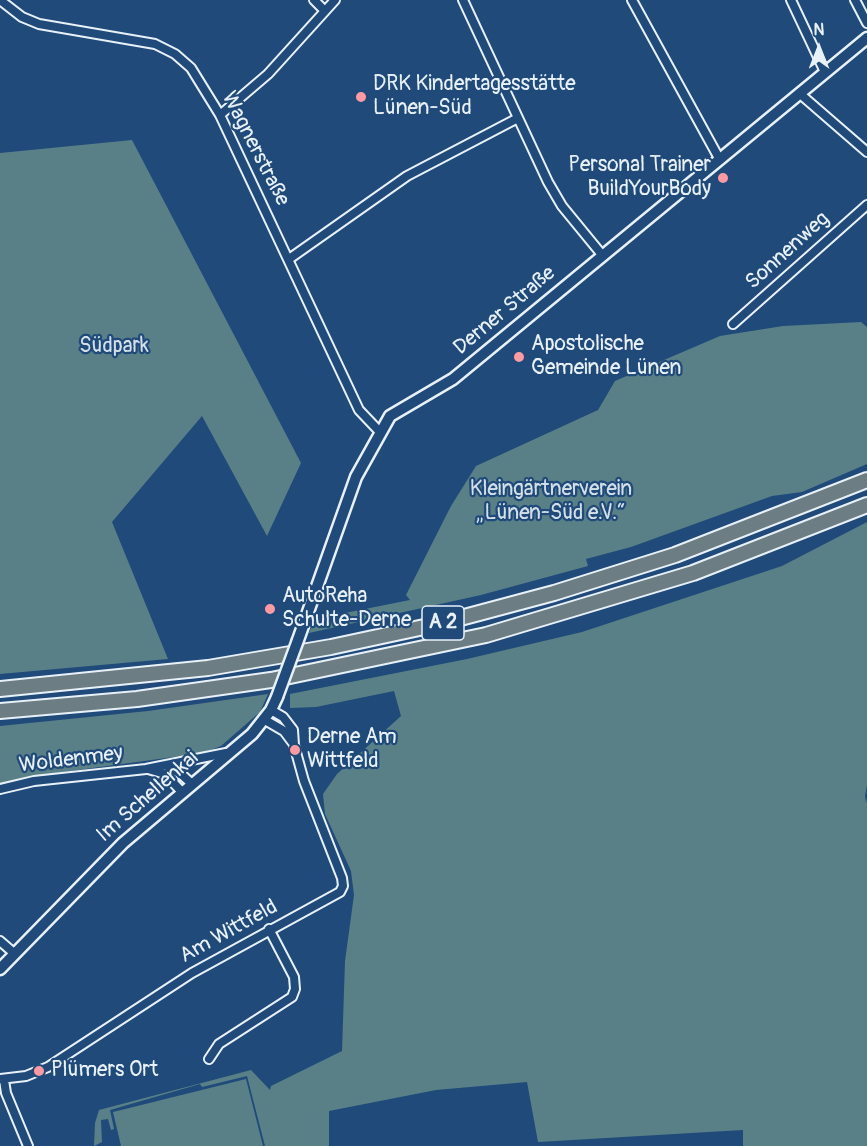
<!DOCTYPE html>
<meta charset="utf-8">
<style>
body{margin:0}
#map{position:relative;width:867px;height:1146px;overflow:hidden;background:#1f4a7a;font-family:Pangolin,sans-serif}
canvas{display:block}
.north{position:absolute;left:789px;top:18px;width:60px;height:60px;-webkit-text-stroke:4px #1f4a7a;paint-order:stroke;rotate:0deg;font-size:16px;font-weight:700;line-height:24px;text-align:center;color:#e8f1f8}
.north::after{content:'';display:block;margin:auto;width:21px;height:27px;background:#e8f1f8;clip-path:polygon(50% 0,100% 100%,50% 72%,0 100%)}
</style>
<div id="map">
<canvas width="867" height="1146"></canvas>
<div class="north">N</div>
</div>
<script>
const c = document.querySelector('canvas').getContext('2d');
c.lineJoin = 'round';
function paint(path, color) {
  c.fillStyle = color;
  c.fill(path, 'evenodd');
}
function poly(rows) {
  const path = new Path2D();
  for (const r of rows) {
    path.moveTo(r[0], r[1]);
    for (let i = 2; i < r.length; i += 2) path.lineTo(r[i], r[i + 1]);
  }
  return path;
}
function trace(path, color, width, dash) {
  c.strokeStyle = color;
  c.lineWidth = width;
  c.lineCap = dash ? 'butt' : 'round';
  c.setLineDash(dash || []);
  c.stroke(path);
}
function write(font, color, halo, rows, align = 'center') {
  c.font = font + ' Pangolin,sans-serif';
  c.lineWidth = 4.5;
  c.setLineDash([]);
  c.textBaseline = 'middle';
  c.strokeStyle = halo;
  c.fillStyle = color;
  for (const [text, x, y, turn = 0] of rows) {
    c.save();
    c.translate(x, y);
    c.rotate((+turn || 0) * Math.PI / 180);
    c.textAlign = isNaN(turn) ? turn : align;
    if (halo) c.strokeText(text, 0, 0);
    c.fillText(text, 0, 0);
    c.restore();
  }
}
paint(poly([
 [132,140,301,463,267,536,202,416,112,522,168,659,0,674,0,153],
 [861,322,867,327,867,464,802,492,772,496,631,547,586,559,588,566,481,595,309,633,315,619,410,600,406,595,451,506,476,466,598,410,615,381,720,336,783,326],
 [867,522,867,785,865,796,866,803,867,798,867,1146,743,1146,743,1130,538,1142,527,1082,436,1090,329,1111,329,1146,265,1146,247,1076,202,1087,200,1084,110,1110,114,1129,111,1130,108,1119,101,1120,102,1142,94,1146,95,1123,99,1110,251,1070,270,1090,271,1086,342,1051,345,961,354,895,351,871,325,814,323,794,337,774,401,716,394,691,316,707,290,708,290,694,467,659,582,632,782,566],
 [268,694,260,712,221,746,203,753,34,776,0,787,0,726,148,711],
 [246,1079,263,1146,121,1146,113,1112]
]), '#598087');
const street = poly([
 [0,0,22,17,39,24,155,44,175,54,191,68,220,115,359,410,379,431],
 [314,0,325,11],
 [463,0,548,182,562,206,603,256],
 [632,0,720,160],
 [791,0,825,72],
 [855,0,867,23],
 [799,93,867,152],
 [220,115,268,74,335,0],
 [289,259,407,176,518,118],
 [733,324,867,205],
 [265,720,284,731,293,743],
 [168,767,181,774,192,784],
 [148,769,165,774,182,792],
 [0,789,34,781,146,769,226,753],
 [0,941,15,954],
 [209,1059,219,1044,292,997,295,989,294,977,269,929],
 [0,1079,26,1076,48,1067,192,973,340,892,343,886,342,878,304,781,294,745,293,730,283,717,271,710],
 [4,1080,6,1093,28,1146]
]);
const secondary = poly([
 [298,640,356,477,390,416,453,379,867,38],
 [0,969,123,843,252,734,271,710,277,697]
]);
const highway = poly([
 [0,689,208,668,331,647,438,624,554,593,675,555,867,480],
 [0,711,137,699,271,680,486,635,693,573,867,505]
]);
trace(street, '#e8f1f8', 12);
trace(secondary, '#e8f1f8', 15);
trace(highway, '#e8f1f8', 18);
trace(street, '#1f4a7a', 8);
trace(secondary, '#1f4a7a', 10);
trace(highway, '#6c7e84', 14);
const secondaryBridge = poly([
 [277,697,298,640]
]);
trace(secondaryBridge, '#e8f1f8', 15, []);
trace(secondaryBridge, '#1f4a7a', 10);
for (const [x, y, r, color] of [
 [361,97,6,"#ff9aa2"],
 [723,178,6,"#ff9aa2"],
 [519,357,6,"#ff9aa2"],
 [270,609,6,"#ff9aa2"],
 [295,750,6,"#ff9aa2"],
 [39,1071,6,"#ff9aa2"]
]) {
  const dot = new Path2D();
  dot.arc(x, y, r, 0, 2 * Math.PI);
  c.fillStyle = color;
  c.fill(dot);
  trace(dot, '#1f4a7a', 2);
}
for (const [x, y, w] of [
 [443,623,42]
]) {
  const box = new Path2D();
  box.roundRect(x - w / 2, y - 17, w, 34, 4.5);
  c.fillStyle = '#1f4a7a';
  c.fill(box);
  trace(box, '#e8f1f8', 1.5);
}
write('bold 20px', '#e8f1f8', null, [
 ["A 2",443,623]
]);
write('21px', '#e8f1f8', '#1f4a7a', [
 ["DRK Kindertagesstätte",373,85],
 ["Lünen-Süd",373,109],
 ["Personal Trainer",711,166,"right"],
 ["BuildYourBody",711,190,"right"],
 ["Apostolische",531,345],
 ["Gemeinde Lünen",531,369],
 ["AutoReha",282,597],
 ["Schulte-Derne",282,621],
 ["Derne Am",307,738],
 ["Wittfeld",307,762],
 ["Plümers Ort",51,1071]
], 'left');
write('21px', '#e8f1f8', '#1f4a7a', [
 ["Wagnerstraße",255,149,63],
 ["Sonnenweg",788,251,-42],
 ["Derner Straße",505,311,-40],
 ["Woldenmey",71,760,-7],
 ["Im Schellenkai",148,797,-41],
 ["Am Wittfeld",229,932,-29]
]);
write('21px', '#d3e0e7', '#1f4a7a', [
 ["Südpark",114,347],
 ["Kleingärtnerverein",551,490],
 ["„Lünen-Süd e.V.“",551,514]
]);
</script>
